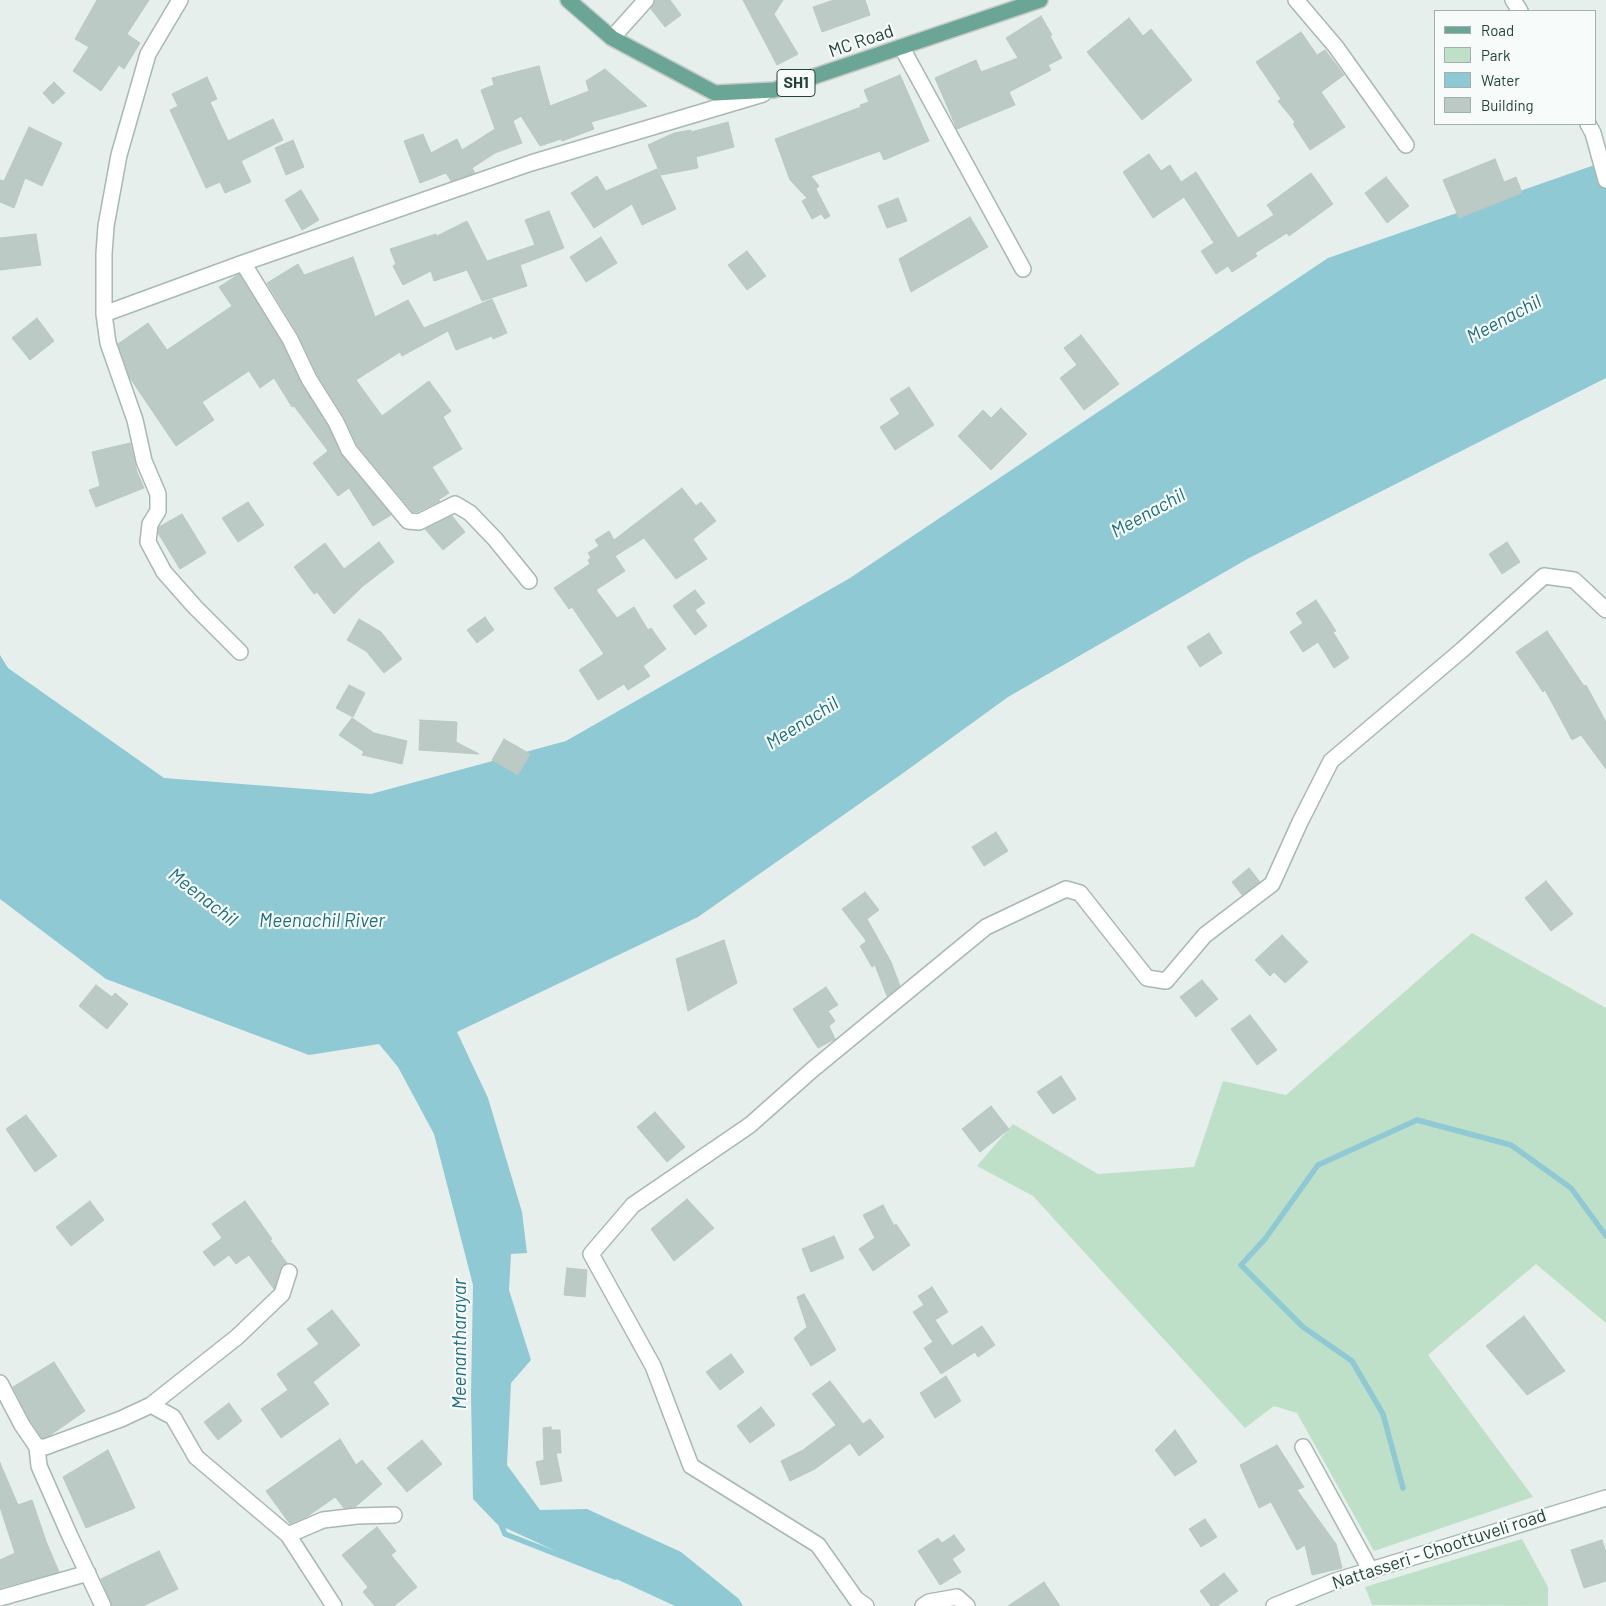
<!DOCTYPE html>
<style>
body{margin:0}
#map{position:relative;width:1606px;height:1606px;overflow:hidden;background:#e6efeb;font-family:Barlow,sans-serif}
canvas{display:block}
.legend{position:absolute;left:1434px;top:10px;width:162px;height:115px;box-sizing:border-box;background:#f7fbf9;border:1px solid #a3b1ad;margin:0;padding:6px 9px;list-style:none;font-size:15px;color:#24423a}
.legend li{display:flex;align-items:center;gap:10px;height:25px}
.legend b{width:25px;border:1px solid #a3b1ad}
</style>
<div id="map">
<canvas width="1606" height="1606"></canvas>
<ul class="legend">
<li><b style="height:6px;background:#6aa596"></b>Road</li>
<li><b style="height:14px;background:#bfe0c8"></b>Park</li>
<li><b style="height:14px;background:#8ec9d4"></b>Water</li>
<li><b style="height:14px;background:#bbcac4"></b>Building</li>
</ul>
</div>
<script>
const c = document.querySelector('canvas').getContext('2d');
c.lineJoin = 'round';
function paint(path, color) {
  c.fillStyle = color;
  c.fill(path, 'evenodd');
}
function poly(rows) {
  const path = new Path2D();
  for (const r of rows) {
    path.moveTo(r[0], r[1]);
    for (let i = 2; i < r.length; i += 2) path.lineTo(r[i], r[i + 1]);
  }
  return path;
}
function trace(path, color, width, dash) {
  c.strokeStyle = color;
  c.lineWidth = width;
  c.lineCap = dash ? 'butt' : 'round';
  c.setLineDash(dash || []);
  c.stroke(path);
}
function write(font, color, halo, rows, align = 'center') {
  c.font = font + ' Barlow,sans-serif';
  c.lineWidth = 4.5;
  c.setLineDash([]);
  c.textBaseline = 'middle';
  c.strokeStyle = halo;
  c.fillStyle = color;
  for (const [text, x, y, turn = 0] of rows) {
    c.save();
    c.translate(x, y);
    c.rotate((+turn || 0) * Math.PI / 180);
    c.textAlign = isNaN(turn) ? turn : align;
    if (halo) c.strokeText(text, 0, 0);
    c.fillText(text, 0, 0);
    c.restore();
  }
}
paint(poly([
 [1472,933,1606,1008,1606,1323,1536,1264,1428,1355,1533,1497,1374,1551,1297,1413,1274,1406,1245,1428,1033,1196,977,1166,1013,1124,1098,1174,1194,1167,1223,1081,1286,1095],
 [1522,1539,1548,1587,1548,1606,1372,1605,1365,1587]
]), '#bfe0c8');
paint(poly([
 [1606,161,1606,378,1249,558,1008,697,899,776,698,917,457,1032,488,1098,522,1212,527,1253,511,1254,509,1290,531,1360,511,1383,507,1465,540,1510,587,1509,681,1552,739,1599,743,1606,675,1606,497,1524,473,1499,471,1395,473,1285,434,1134,398,1067,379,1044,309,1055,106,979,0,899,0,655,8,668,164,778,371,794,566,741,850,578,1328,258]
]), '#8ec9d4');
trace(poly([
 [1403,1488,1383,1414,1352,1361,1303,1327,1241,1265,1265,1239,1318,1165,1417,1120,1511,1145,1571,1188,1606,1236],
 [500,1522,505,1534,615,1577]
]), '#8ec9d4', 5.5);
const building = poly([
 [97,0,149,0,127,34,140,43,124,69,119,65,101,91,73,71,89,47,75,39,97,0],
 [655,0,670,0,681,15,665,27,651,9,655,0],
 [743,0,783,0,774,14,798,54,777,65,743,0],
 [834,0,865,0,870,15,822,32,813,7,834,0],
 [1041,16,1052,35,1050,36,1062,58,1048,65,1051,70,1009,92,1015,105,957,129,935,78,976,60,981,72,1018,58,1006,38,1041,16],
 [1129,18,1143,36,1151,29,1192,80,1142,120,1087,52,1129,18],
 [1301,32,1317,55,1325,50,1344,75,1321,92,1345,127,1310,150,1293,124,1295,122,1278,101,1281,99,1256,62,1301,32],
 [539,66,550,106,589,91,586,81,605,69,647,106,591,122,594,129,562,141,561,139,540,146,521,116,513,121,522,143,495,153,472,168,475,173,451,181,446,173,420,183,404,141,423,134,431,153,457,139,462,150,495,129,481,90,494,85,492,78,539,66],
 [900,75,929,141,884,160,880,151,811,176,819,186,816,189,830,216,825,219,821,214,812,219,802,201,807,198,790,180,775,139,861,107,860,105,869,102,864,90,900,75],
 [207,77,217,99,210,102,228,141,273,119,283,140,241,161,251,182,225,193,220,182,206,188,170,110,178,106,172,94,207,77],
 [54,82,65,93,53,104,43,93,54,82],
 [728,122,734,147,696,157,698,168,661,175,648,145,674,133,691,130,691,132,728,122],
 [29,127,62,143,42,186,25,178,14,208,0,202,0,180,4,181,29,127],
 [293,140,304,167,286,175,275,148,293,140],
 [1149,154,1161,171,1170,165,1181,182,1196,172,1238,238,1274,215,1267,205,1311,173,1333,204,1289,236,1287,233,1255,253,1257,256,1232,272,1228,266,1216,274,1201,251,1214,243,1184,197,1153,218,1123,172,1149,154],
 [1495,159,1504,182,1516,177,1522,193,1459,218,1443,180,1495,159],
 [657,169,676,209,642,225,632,204,594,228,571,193,597,176,606,191,657,169],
 [1386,177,1409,206,1387,223,1365,193,1386,177],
 [301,190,319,220,302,230,285,200,301,190],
 [898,198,907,221,887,228,878,206,898,198],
 [549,211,564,248,520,265,527,286,482,301,467,270,434,281,431,271,403,285,393,266,396,264,390,249,436,234,437,236,467,221,487,261,535,245,525,220,549,211],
 [970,217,988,247,911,292,899,259,970,217],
 [36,234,41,265,0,270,0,238,36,234],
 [601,237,617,263,586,282,570,257,601,237],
 [747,251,766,276,747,290,728,265,747,251],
 [353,257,375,317,408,300,424,328,492,299,507,333,493,339,492,336,456,350,448,331,402,356,400,352,356,380,382,416,429,381,451,411,443,417,462,449,432,467,449,493,438,500,440,501,417,512,413,512,357,445,344,417,317,374,298,334,267,283,298,264,304,275,353,257],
 [239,274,282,343,301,383,328,426,341,454,391,515,373,526,349,488,338,496,313,463,328,451,294,406,292,407,274,378,260,388,249,371,202,402,214,420,176,446,130,378,118,344,148,323,167,350,232,306,219,287,239,274],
 [37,318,54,341,30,360,12,338,37,318],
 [1081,335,1119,384,1084,410,1060,378,1077,365,1064,348,1081,335],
 [909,387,934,425,895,450,880,427,900,414,890,399,909,387],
 [1001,408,1027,434,991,470,958,436,983,410,991,418,1001,408],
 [130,443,137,472,144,488,96,507,89,490,100,486,92,452,130,443],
 [682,488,696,506,701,502,716,521,693,539,707,559,676,579,644,538,615,556,625,571,596,590,617,618,634,607,648,630,651,628,666,649,643,666,650,676,628,690,624,684,598,700,579,670,604,654,572,607,569,609,554,588,590,564,588,560,591,558,588,553,599,546,595,540,609,531,614,540,682,488],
 [248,502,264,525,238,542,222,518,248,502],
 [182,514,206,553,180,569,158,533,159,527,182,514],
 [452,516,465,532,443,550,425,529,452,516],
 [379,542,394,562,363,586,334,614,317,592,314,594,294,567,325,543,344,569,379,542],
 [1507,542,1520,562,1502,574,1489,554,1507,542],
 [695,590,705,603,695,610,707,626,695,635,673,606,695,590],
 [1316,600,1336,631,1333,632,1349,658,1334,668,1318,642,1303,652,1290,632,1303,623,1296,613,1316,600],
 [485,617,494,630,477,643,467,630,485,617],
 [359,619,381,632,402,659,384,673,366,651,347,640,359,619],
 [1547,631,1584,686,1586,685,1606,722,1606,769,1581,735,1572,740,1545,690,1543,692,1516,652,1547,631],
 [1209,633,1222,653,1200,667,1187,647,1209,633],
 [349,685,365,693,353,717,336,708,349,685],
 [352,718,374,733,407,741,402,764,362,755,364,752,339,735,352,718],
 [419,720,457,722,456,742,479,754,419,750,420,722,422,723,419,720],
 [504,739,530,754,518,775,492,760,504,739],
 [996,832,1008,851,984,866,972,847,996,832],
 [1249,868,1260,882,1242,895,1232,882,1249,868],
 [1546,881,1573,914,1551,931,1525,898,1546,881],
 [865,892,879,910,867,919,891,962,900,986,887,996,875,965,872,967,860,946,866,942,865,939,842,909,865,892],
 [1282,935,1308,962,1285,983,1274,972,1270,976,1255,960,1282,935],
 [724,940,737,983,688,1011,676,959,724,940],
 [1202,980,1218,999,1196,1017,1180,997,1202,980],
 [96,985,112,997,115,993,128,1004,107,1029,79,1006,96,985],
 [826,987,838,1005,828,1011,835,1021,829,1026,835,1039,818,1048,793,1009,826,987],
 [1250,1015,1277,1050,1257,1065,1231,1029,1250,1015],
 [1061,1076,1076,1099,1053,1114,1037,1092,1061,1076],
 [991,1106,1009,1129,980,1152,962,1129,991,1106],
 [655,1112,685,1147,667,1162,637,1127,655,1112],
 [26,1115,57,1156,35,1172,6,1129,26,1115],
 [687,1199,714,1228,674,1261,651,1229,687,1199],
 [90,1201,104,1220,71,1246,56,1227,90,1201],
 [245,1201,272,1239,270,1240,287,1263,280,1269,274,1289,249,1255,236,1264,229,1255,214,1266,203,1252,222,1238,212,1224,245,1201],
 [883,1205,894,1226,896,1224,910,1245,873,1271,859,1249,875,1238,863,1215,883,1205],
 [834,1236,844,1258,811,1272,802,1249,834,1236],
 [567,1268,587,1270,585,1297,564,1295,567,1268],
 [932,1287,948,1312,935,1320,952,1346,982,1326,995,1345,978,1357,975,1352,941,1374,924,1348,933,1342,913,1312,924,1305,918,1296,932,1287],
 [804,1294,836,1350,811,1366,794,1338,807,1327,797,1297,804,1294],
 [332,1310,360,1345,313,1382,329,1404,281,1438,261,1409,288,1390,277,1374,319,1344,307,1329,332,1310],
 [1524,1316,1565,1371,1527,1395,1486,1346,1524,1316],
 [731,1354,744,1372,720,1390,706,1372,731,1354],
 [54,1362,85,1411,49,1436,42,1438,30,1420,13,1387,54,1362],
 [946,1376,961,1401,935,1418,920,1393,946,1376],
 [830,1381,863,1424,870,1419,884,1437,859,1456,850,1443,815,1469,790,1481,781,1461,803,1450,836,1425,812,1394,830,1381],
 [229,1403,242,1421,218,1440,204,1422,229,1403],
 [761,1407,775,1425,750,1443,737,1426,761,1407],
 [551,1427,551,1430,560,1430,561,1453,556,1453,562,1481,541,1485,536,1462,544,1460,543,1428,551,1427],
 [1175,1430,1197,1462,1175,1476,1155,1450,1175,1430],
 [340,1439,356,1465,362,1460,382,1484,355,1507,344,1508,335,1497,308,1516,290,1524,266,1491,340,1439],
 [422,1440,442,1464,407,1492,387,1468,422,1440],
 [1277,1445,1304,1487,1297,1490,1336,1544,1342,1568,1312,1575,1305,1545,1297,1550,1271,1502,1259,1508,1240,1465,1277,1445],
 [108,1450,135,1508,86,1528,63,1477,108,1450],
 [0,1463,18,1505,32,1500,46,1541,59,1572,0,1588,0,1560,15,1553,0,1507,0,1463],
 [1205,1519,1217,1537,1201,1547,1189,1529,1205,1519],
 [377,1527,396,1551,391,1555,417,1587,394,1606,375,1606,363,1592,368,1587,342,1555,377,1527],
 [954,1535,965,1550,952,1559,961,1572,940,1585,918,1551,938,1538,942,1543,954,1535],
 [1602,1540,1606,1552,1606,1581,1584,1588,1571,1550,1602,1540],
 [159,1551,178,1589,143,1606,112,1606,101,1579,159,1551],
 [1224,1573,1238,1591,1217,1606,1211,1606,1200,1591,1224,1573],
 [1044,1582,1060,1606,1008,1606,1044,1582]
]);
paint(building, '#bbcac4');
trace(building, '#b8c9c2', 1);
const minor = poly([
 [180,0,148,54,119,155,106,226,104,254,104,314,108,343,135,420,144,461,158,494,158,511,150,524,148,542,164,572,195,607,240,652],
 [1296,0,1336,47,1406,145],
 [612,38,646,0],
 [902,48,1023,269],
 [243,263,290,339,309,379,336,422,349,450,408,521,419,522,455,504,470,513,495,539,529,581],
 [104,314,243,263,531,163,763,94],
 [0,1383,22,1425,37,1447,45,1447,121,1419,151,1405,237,1337,282,1294,289,1272],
 [151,1405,173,1417,196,1457,288,1535,334,1606],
 [37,1447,39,1466,69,1534,103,1606],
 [1303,1447,1371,1571],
 [288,1535,323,1520,357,1516,394,1515],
 [0,1598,88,1573],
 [866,1606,856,1599,818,1545,691,1466,653,1366,591,1254,633,1205,750,1125,812,1070,986,927,1066,889,1080,893,1147,978,1166,981,1205,935,1272,884,1300,822,1331,761,1462,650,1544,576,1574,580,1606,610],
 [923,1606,929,1602,957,1597,967,1606]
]);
const secondary = poly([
 [1513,0,1520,11],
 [1588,124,1593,133,1606,180],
 [1274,1606,1335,1581,1606,1498]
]);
const primary = poly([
 [568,0,612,38,715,93,774,90,1040,0]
]);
trace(minor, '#a8b8b2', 18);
trace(secondary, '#a4bbb3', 18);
trace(primary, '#c2cac8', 18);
trace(minor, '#fff', 15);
trace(secondary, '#fff', 15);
trace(primary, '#6aa596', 15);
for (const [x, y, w] of [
 [796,83,38]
]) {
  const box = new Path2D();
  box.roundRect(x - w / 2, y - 13.5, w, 27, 4);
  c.fillStyle = '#f7fbf9';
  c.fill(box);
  trace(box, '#24423a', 1);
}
write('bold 16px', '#24423a', null, [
 ["SH1",796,83]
]);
write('18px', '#24423a', '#f7fbf9', [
 ["MC Road",861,41,-19],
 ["Nattasseri - Choottuveli road",1439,1549,-18]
]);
write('italic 19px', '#1c6f80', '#f7fbf9', [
 ["Meenachil",1504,319,-28],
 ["Meenachil",1148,513,-29],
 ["Meenachil",802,723,-32],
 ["Meenachil",203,897,38],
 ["Meenachil River",322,921],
 ["Meenantharayar",460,1344,-90]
]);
</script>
